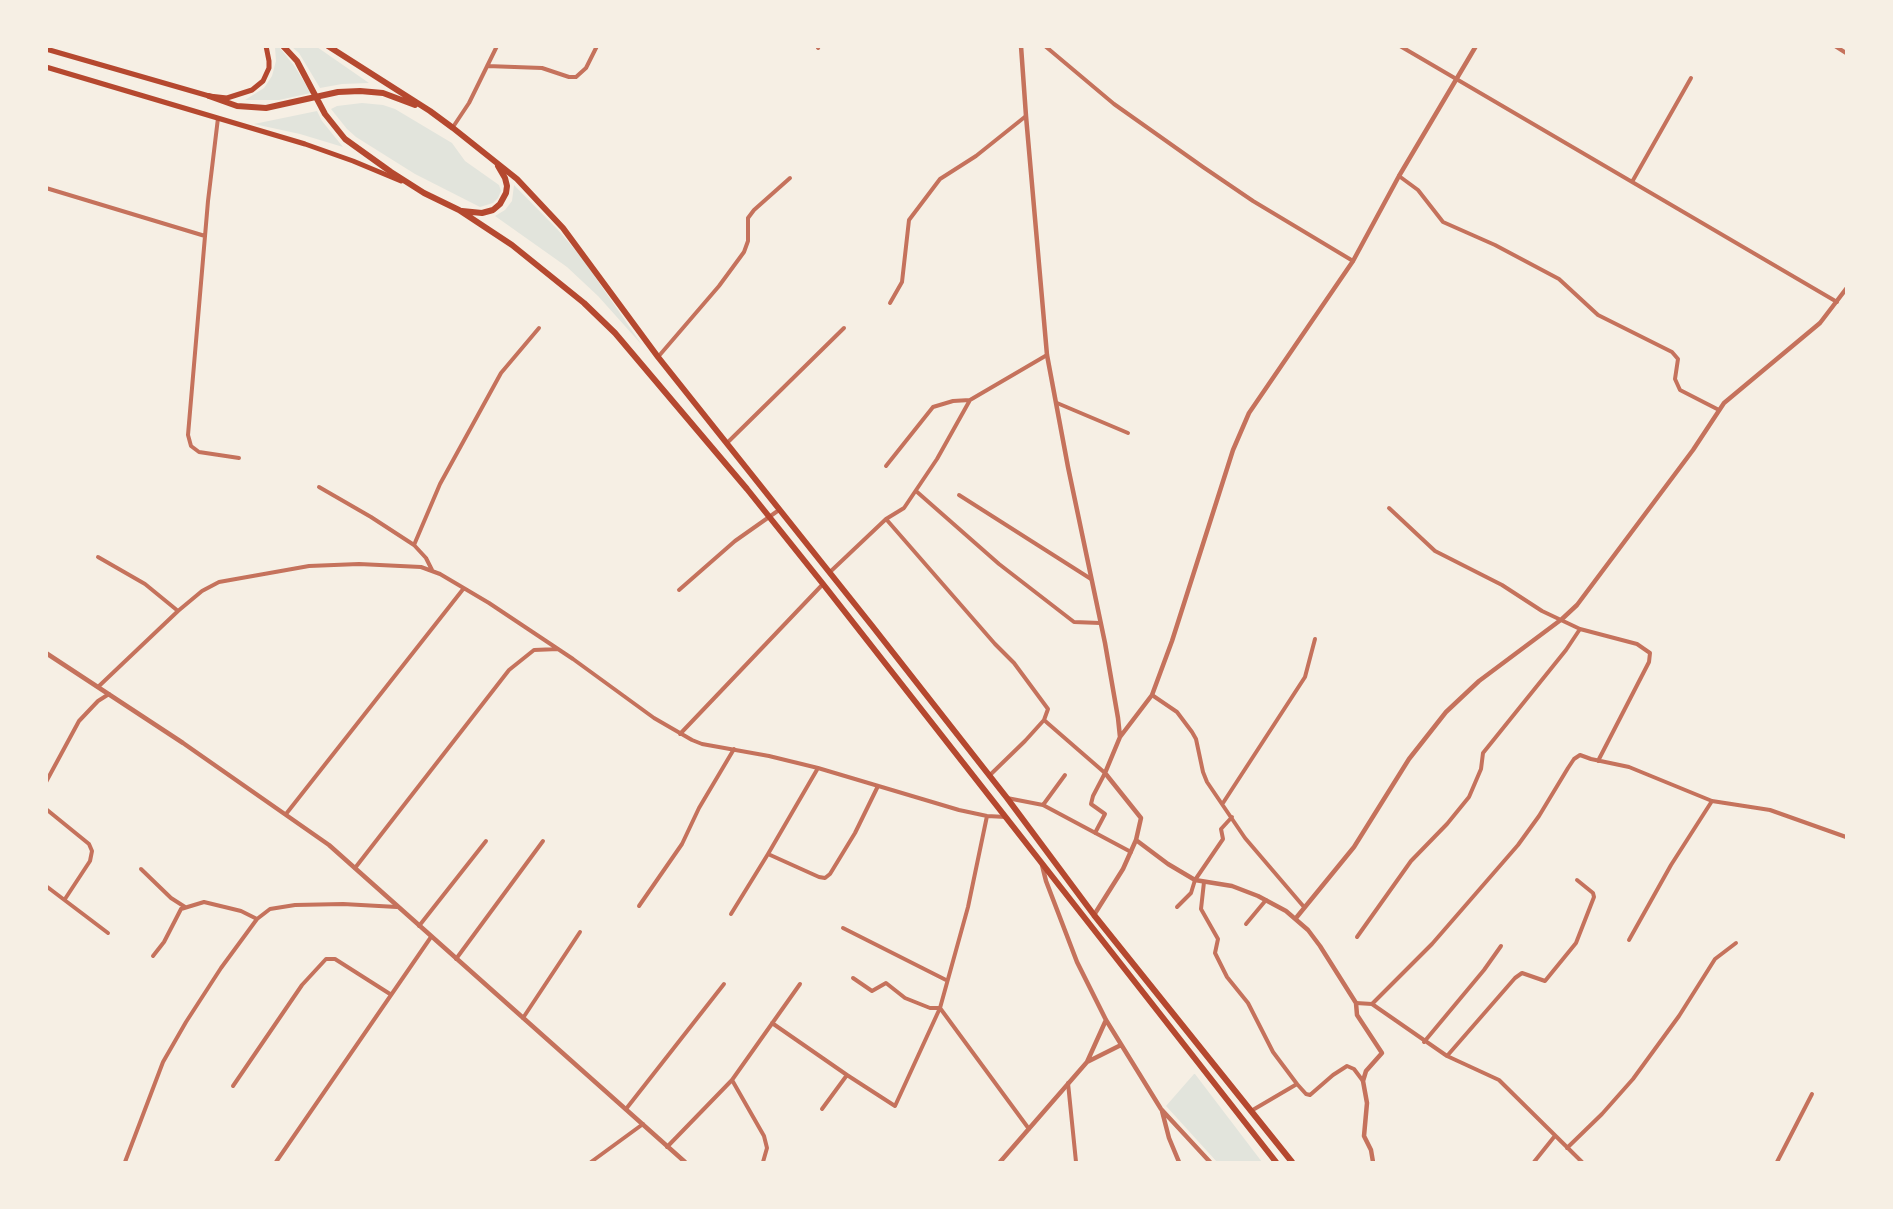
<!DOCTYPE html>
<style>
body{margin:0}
#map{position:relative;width:1893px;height:1209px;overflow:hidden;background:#f6efe4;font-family:Cabin,sans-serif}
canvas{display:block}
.frame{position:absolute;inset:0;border:48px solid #f6efe4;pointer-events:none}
</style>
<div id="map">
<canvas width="1893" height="1209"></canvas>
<div class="frame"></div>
</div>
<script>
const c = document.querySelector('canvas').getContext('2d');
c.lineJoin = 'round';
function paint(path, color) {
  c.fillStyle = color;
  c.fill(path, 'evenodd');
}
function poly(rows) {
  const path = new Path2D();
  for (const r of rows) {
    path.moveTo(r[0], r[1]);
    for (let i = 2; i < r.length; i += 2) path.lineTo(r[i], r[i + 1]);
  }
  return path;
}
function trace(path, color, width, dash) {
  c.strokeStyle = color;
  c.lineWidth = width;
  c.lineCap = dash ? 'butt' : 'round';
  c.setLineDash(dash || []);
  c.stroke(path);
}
paint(poly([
 [275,47,280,48,295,67,311,93,279,100,245,100,264,88,272,76,276,61],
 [292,47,317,47,369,83,342,84,320,88,299,53],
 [362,103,383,105,395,109,452,143,465,161,499,185,501,191,498,198,493,203,480,207,415,174,356,137,347,129,331,109,337,106],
 [317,111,322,121,343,147,300,134,254,124],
 [514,185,558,230,582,258,642,345,598,296,567,267,495,216,505,210,512,201],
 [1194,1074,1195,1074,1262,1162,1217,1162,1166,1106]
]), '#e2e4dc');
trace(poly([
 [1045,46,1114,104,1203,167,1253,201,1353,261],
 [1400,46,1837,302],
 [1835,46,1846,53],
 [818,48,819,46],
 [487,66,542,68,569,77,576,77,586,68,597,46],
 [218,118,208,201,188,435,191,446,199,452,239,458],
 [453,127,469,103,497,46],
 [1399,176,1418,190,1443,222,1495,245,1559,279,1598,315,1672,352,1678,359,1675,379,1680,390,1719,410],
 [1632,182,1691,78],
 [46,188,205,236],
 [890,303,902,282,909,220,940,179,976,156,1026,116],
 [658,357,719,286,744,252,748,241,748,218,754,210,790,178],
 [1057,403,1128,433],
 [727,443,844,328],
 [886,466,933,407,953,401,970,400],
 [319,487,371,517,414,545,426,558,432,570],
 [916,491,999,564,1074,622,1100,623],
 [959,495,1091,579],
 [886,519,995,644,1014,663,1048,709,1044,720,1025,741,990,775],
 [414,545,440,484,501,373,539,328],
 [98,557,145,584,178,611],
 [830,572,886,519,904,508,937,459,970,400,1047,355],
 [679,590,735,541,779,510],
 [1580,629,1637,644,1650,653,1649,662,1598,761],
 [98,687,178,611,202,591,219,582,309,566,359,564,421,567,440,574,489,603,573,659,654,718,692,740,702,744,769,756,818,768,959,810,987,816,1006,817],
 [1152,695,1177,712,1192,732,1196,739,1203,772,1207,782,1245,838,1304,907],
 [1044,720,1105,773,1093,796,1091,804,1105,814,1095,833],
 [680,734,823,584],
 [46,782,79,721,98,701,109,694],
 [1007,798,1043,805,1131,852],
 [1223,803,1305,677,1315,639],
 [1043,805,1065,775],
 [46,809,89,844,92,851,90,861,65,899],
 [286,814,464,588],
 [987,816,968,907,940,1008,1029,1129],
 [768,854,818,768],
 [355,868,509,670,534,650,558,649],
 [141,869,171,898,185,907],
 [1204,882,1201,909,1218,939,1215,953,1227,977,1248,1003,1273,1052,1297,1084,1251,1111],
 [46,886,108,933],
 [639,906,682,844,699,808,734,749],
 [1177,907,1191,893,1195,880,1223,839,1221,829,1232,817],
 [731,914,768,854,819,877,825,878,830,874,855,833,878,786],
 [1246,924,1266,900],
 [419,926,486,841],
 [843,928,946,980],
 [1357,937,1411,861,1447,824,1469,797,1481,769,1483,753,1566,650,1580,629,1542,611,1502,585,1435,551,1389,508],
 [1629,940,1671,865,1712,801],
 [153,956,164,942,181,909,204,902,241,911,257,919],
 [456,959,543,841],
 [1356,1003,1372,1004,1447,1056,1499,1080,1582,1162],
 [1372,1004,1432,944,1518,845,1539,816,1568,768,1574,759,1580,755,1591,759,1629,767,1712,801,1770,810,1846,837],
 [523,1018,580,932],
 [772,1023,847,1075,822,1109],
 [1424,1042,1484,970,1501,946],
 [1447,1056,1515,978,1522,973,1545,981,1576,943,1594,897,1593,893,1577,880],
 [847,1075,895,1106,940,1008,930,1008,905,998,886,983,872,991,853,978],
 [732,1080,764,1136,767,1148,763,1162],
 [1068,1083,1076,1162],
 [1297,1084,1306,1094,1310,1095,1333,1075,1347,1066,1354,1069,1363,1081],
 [233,1086,302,985,326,959,335,959,390,994],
 [626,1109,724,984],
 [667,1147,732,1080,800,984],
 [1567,1148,1602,1114,1633,1079,1679,1016,1715,959,1736,943],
 [125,1162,163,1062,186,1022,221,968,257,919,270,909,295,905,343,904,397,907],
 [276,1162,431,937],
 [591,1162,643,1124],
 [1534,1162,1554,1137],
 [1777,1162,1812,1094]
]), '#c5725c', 4);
trace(poly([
 [1021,46,1026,116,1047,355,1068,467,1105,643,1118,718,1120,737,1105,773,1141,818,1136,840,1123,869,1094,915],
 [46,653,183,743,329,845,685,1162],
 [1120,737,1152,695,1172,641,1233,450,1249,413,1353,261,1399,176,1476,46],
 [1136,840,1168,864,1195,880,1232,886,1258,896,1286,911,1308,930,1320,946,1356,1003,1357,1015,1382,1053,1366,1071,1363,1081,1367,1103,1364,1136,1371,1150,1373,1162],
 [1042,865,1046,881,1077,962,1106,1020,1161,1109,1210,1162],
 [1296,918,1354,847,1409,759,1446,712,1479,681,1562,619,1577,605,1693,450,1724,403,1820,323,1846,289],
 [1087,1062,1121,1045],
 [1162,1111,1169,1138,1179,1162],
 [1000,1162,1087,1062,1106,1020]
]), '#c5725c', 4.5);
trace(poly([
 [46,49,209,96,227,98,252,90,263,81,269,68,269,61,266,46],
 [46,67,305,144,353,161,401,181]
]), '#b5482f', 5);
trace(poly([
 [283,46,297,61,325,114,345,139,391,172,424,193,459,210,512,245,584,303,615,333,747,489,823,584,1276,1162],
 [328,46,430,111,453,128,517,179,563,228,658,357,873,627,1007,798,1094,915,1292,1162],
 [209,96,237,106,266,108,338,92,360,91,383,93,415,105],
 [462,211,482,213,493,210,500,204,506,193,507,186,505,178,498,166]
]), '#b5482f', 6);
</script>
